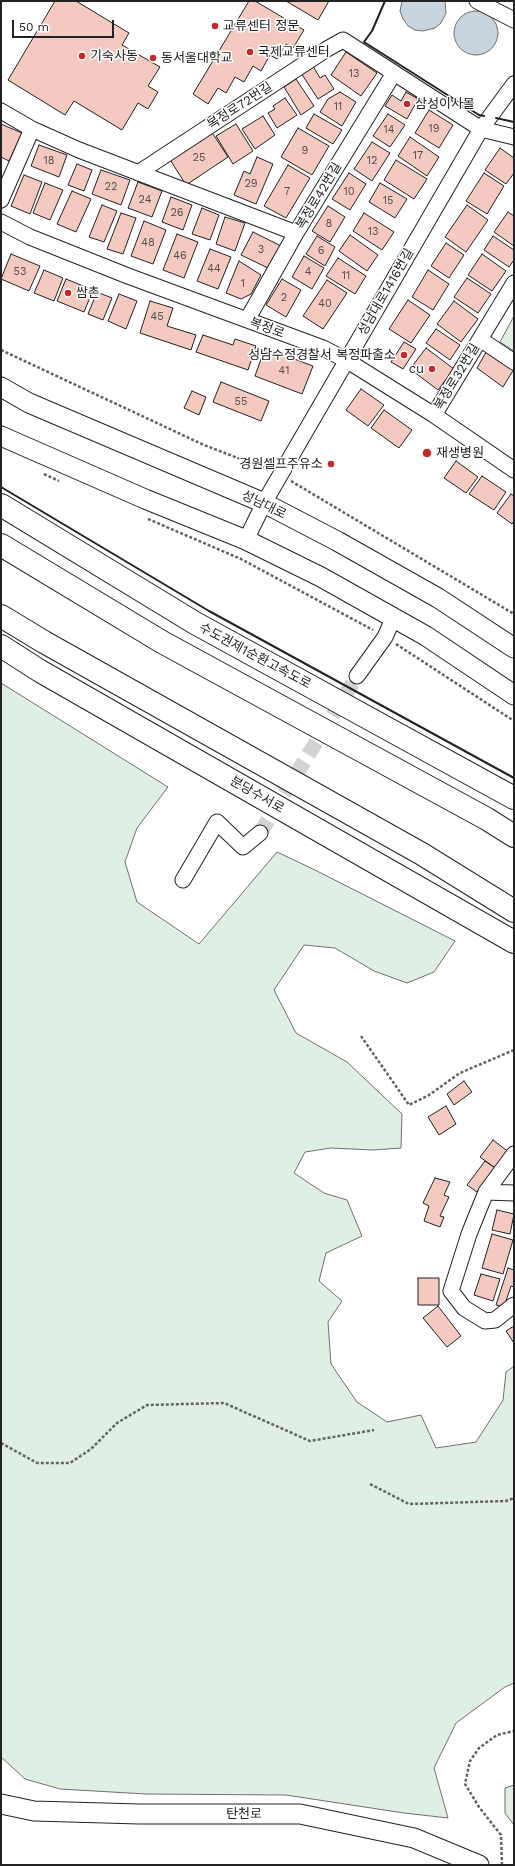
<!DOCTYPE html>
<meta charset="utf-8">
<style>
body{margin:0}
#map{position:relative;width:515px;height:1866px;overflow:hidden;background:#fff;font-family:"Work Sans",sans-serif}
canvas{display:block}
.frame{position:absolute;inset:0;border:2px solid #222;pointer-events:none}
.scale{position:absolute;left:12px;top:20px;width:102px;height:18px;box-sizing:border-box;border:2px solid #222;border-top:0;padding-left:5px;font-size:12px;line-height:14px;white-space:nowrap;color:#222;-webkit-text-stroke:3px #fff;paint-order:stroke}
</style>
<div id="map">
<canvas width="515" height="1866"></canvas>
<div class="frame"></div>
<div class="scale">50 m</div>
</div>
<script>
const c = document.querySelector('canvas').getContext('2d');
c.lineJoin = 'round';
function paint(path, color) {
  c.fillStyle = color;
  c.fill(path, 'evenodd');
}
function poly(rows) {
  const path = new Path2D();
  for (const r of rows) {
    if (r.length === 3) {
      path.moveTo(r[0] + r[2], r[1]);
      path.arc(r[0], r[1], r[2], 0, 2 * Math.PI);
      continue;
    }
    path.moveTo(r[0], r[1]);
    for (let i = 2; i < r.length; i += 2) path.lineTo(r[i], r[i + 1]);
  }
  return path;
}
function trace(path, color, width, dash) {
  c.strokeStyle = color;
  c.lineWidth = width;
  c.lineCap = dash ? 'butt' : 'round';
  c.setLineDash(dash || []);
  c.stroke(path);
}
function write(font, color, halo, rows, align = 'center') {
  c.font = font + ' "Work Sans","Noto Sans KR",sans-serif';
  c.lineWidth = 3;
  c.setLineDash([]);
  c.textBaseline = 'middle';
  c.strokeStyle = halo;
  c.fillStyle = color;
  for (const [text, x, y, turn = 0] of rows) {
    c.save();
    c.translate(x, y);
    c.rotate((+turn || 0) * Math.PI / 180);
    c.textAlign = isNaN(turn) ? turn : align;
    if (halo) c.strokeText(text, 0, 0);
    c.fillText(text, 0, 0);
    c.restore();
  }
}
const green = poly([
 [514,316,514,351,500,342,514,316],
 [1,683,168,787,137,828,125,862,137,902,199,944,277,852,315,870,455,941,434,972,407,983,374,971,335,948,304,945,274,990,296,1033,347,1062,402,1114,401,1148,373,1150,331,1148,305,1152,294,1173,324,1193,347,1200,362,1236,326,1253,319,1281,342,1301,328,1322,331,1364,357,1402,387,1422,421,1415,436,1448,476,1442,503,1400,506,1372,514,1366,514,1683,505,1687,456,1723,434,1768,448,1818,404,1813,286,1795,146,1794,60,1789,25,1779,1,1757,1,683],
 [514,1785,514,1825,505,1813,505,1788,514,1785]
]);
paint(green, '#e0efe3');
trace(green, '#6f6f6f', 1);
const water = poly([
 [402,1,445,1,446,13,441,23,435,28,423,31,415,30,408,26,403,19,400,11,402,1],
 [476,33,22]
]);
paint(water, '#c7d3dd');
trace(water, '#6f6f6f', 1);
const building = poly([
 [55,1,76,1,129,33,122,45,160,67,148,86,158,92,148,109,138,103,122,130,74,101,65,115,8,80,55,1],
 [249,1,255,1,304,30,293,48,286,44,277,59,270,55,261,71,253,66,244,82,235,77,226,93,218,88,208,104,193,94,249,1],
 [286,1,329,1,318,20,286,1],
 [346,52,377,73,361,96,331,75,346,52],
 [313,66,320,78,325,75,334,89,318,99,301,73,313,66],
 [296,79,314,106,301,115,284,87,296,79],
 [340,92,356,102,342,126,320,112,328,99,340,92],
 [406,92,418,99,407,119,385,106,392,95,401,101,406,92],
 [285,98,297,115,277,128,268,113,275,109,273,106,285,98],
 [429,110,453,125,439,148,415,133,429,110],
 [314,114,342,130,333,144,306,128,314,114],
 [388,114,405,125,390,147,373,136,388,114],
 [263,116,275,135,255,149,242,129,263,116],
 [1,124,22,133,9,161,1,157,1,124],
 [236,124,253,151,233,164,216,136,236,124],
 [298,128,329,146,312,175,281,157,298,128],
 [211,131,228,157,186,185,169,158,211,131],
 [410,137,439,157,427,176,398,156,410,137],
 [372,142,390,153,372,181,354,169,372,142],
 [39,145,67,155,59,177,31,166,39,145],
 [500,148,514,158,514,173,506,184,485,170,500,148],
 [257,157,273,164,256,204,234,195,244,171,250,174,257,157],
 [396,160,427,179,414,199,384,180,396,160],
 [77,164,92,170,84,191,68,185,77,164],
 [288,165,310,178,286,218,264,206,288,165],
 [101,170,130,180,121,205,92,194,101,170],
 [349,173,366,184,350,210,332,199,349,173],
 [484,173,504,186,487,214,466,201,484,173],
 [24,175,42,182,30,214,11,206,24,175],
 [138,182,162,191,152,217,128,208,138,182],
 [45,183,63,190,50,220,33,213,45,183],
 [380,183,407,199,395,218,369,202,380,183],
 [72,191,91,199,76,232,57,224,72,191],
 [171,197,192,205,183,230,162,222,171,197],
 [102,205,117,211,104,242,89,237,102,205],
 [467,205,488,220,466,252,445,237,467,205],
 [328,206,345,217,330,242,312,231,328,206],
 [202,208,219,215,210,240,192,234,202,208],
 [508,212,514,216,514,246,494,232,508,212],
 [121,213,136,218,123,254,107,249,121,213],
 [364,213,394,232,382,250,353,231,364,213],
 [225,217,245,223,235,251,216,244,225,217],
 [144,221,166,230,153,264,131,256,144,221],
 [253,232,281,246,270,269,241,255,253,232],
 [177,234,198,242,184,278,163,270,177,234],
 [350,235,378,255,367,271,339,251,350,235],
 [317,236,335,247,325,266,306,254,317,236],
 [493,236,514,250,514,260,509,267,484,250,493,236],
 [446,243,464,255,449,278,431,266,446,243],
 [210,249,231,257,218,289,197,281,210,249],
 [11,254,40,266,29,291,1,279,11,254],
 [482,254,506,271,492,291,468,275,482,254],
 [304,256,324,268,312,289,292,277,304,256],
 [338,258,366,276,355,294,326,276,338,258],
 [239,261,261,275,251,294,241,299,226,293,239,261],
 [44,270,63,278,54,301,34,293,44,270],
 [428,270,449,284,433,310,412,297,428,270],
 [467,278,491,294,478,313,454,297,467,278],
 [66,279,93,290,84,312,57,301,66,279],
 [282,279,301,290,286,317,266,305,282,279],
 [327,280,347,293,323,329,303,316,327,280],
 [97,292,112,298,103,320,88,314,97,292],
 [119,294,137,301,126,329,108,321,119,294],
 [408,300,430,315,411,343,389,329,408,300],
 [150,301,173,308,167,326,196,335,191,350,140,333,150,301],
 [454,301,478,319,461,342,437,324,454,301],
 [436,329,460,345,450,360,426,343,436,329],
 [203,335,233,345,235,339,256,346,248,370,196,352,203,335],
 [404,342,416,349,403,369,391,362,404,342],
 [265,348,313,366,302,394,255,376,265,348],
 [426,348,454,369,438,390,410,369,426,348],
 [488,349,514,369,503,387,477,368,488,349],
 [221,382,269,401,261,421,213,402,221,382],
 [361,389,384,405,368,426,346,410,361,389],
 [192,391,206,397,199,415,184,408,192,391],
 [384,410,412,430,399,448,371,428,384,410],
 [456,461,478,477,466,493,444,478,456,461],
 [482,476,506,492,494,510,469,494,482,476],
 [511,494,514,496,514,521,512,524,497,513,511,494],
 [464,1081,472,1092,454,1105,447,1094,464,1081],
 [446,1106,456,1124,439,1135,428,1117,446,1106],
 [493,1140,510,1153,498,1170,480,1157,493,1140],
 [485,1161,495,1168,477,1192,467,1185,485,1161],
 [435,1178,450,1182,444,1195,449,1197,440,1216,444,1217,440,1227,424,1221,429,1206,423,1203,435,1178],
 [497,1210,514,1214,510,1234,492,1230,497,1210],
 [492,1234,513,1240,503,1274,482,1268,492,1234],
 [508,1268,514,1270,514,1287,511,1286,504,1307,496,1305,508,1268],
 [481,1274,500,1279,493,1301,474,1295,481,1274],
 [418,1278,439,1278,439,1305,418,1305,418,1278],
 [438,1306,461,1336,447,1347,423,1318,438,1306],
 [514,1326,514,1343,506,1331,514,1326]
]);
paint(building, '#f3c9c0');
trace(building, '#222', 1);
trace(poly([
 [260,833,357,676]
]), '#d3d3d3', 15, [15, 8]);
const minor = poly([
 [477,1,514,20],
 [1,111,32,129,79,150,296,233],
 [138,173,327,49,343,40,481,129,514,137],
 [1,200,32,129],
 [1,222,30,237,128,276,323,348,346,360,434,415,514,470],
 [247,320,296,233,394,73],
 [480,339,514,362],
 [434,415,514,283],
 [246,540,264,503,481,129,514,84],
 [357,676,385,637,393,619],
 [183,880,217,822,243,847,260,833],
 [514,1154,486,1192,514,1193],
 [486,1192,469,1234,451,1291,464,1308,485,1321,495,1320,514,1305]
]);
const major = poly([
 [1,387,29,403,264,503,337,541,438,598,514,648],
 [1,436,145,499,246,540,321,577,426,636,514,695],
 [1,1804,34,1811,139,1814,300,1814,414,1838,479,1865]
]);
const highway = poly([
 [1,505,195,623,514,798],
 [1,545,162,642,487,819,514,836],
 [1,616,44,642,422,854,514,911],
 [1,646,40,671,514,942]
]);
trace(minor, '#222', 17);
trace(major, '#222', 21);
trace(highway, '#222', 24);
trace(poly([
 [1,350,204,445,269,470],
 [44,474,59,481],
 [291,481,514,614],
 [148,519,241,559,373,630],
 [396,644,514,721],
 [361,1036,409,1105,429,1095,460,1073,514,1050],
 [1,1443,37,1463,70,1463,91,1449,117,1423,147,1405,224,1403,310,1441,374,1430],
 [370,1484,409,1504,506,1501,514,1498],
 [502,1865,501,1835,479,1807,465,1784,470,1761,479,1748,497,1735,514,1731]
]), '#646464', 2.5, [3, 2]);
trace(minor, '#fff', 15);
trace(major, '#fff', 19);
trace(highway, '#fff', 22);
trace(poly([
 [385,1,372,31,364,42,479,115,484,116],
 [496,118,514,122],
 [1,487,209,611,514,778]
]), '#222', 2);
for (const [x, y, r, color] of [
 [215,26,4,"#c62828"],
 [250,52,4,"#c62828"],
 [82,56,4,"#c62828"],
 [153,58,4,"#c62828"],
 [407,104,4,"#c62828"],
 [68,293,4,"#c62828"],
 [404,355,4,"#c62828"],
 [432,369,4,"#c62828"],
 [427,453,5,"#c62828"],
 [331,464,4,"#c62828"]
]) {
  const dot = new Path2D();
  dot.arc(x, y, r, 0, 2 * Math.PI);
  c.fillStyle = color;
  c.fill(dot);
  trace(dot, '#fff', 1.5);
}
write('11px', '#564c4a', null, [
 ["13",354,74],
 ["11",338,107],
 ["19",434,129],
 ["14",389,130],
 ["9",305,151],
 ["17",418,156],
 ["25",199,158],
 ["18",49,161],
 ["12",372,161],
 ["29",251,184],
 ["22",111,187],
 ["7",287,192],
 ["10",349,192],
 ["24",145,200],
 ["15",388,201],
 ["26",177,213],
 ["8",329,224],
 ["13",373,232],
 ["48",148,243],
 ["3",261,250],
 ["6",321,251],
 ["46",180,256],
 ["44",214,269],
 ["53",20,272],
 ["4",308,272],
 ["11",346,276],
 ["1",243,284],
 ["2",284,298],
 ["40",325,304],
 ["45",157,317],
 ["41",284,371],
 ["55",241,402]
]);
write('13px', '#222', '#fff', [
 ["교류센터 정문",223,26],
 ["국제교류센터",258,52],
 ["기숙사동",90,56],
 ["동서울대학교",161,58],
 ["삼성이사몰",415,104],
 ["쌈촌",76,293],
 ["성남수정경찰서 복정파출소",396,355,"right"],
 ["cu",424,369,"right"],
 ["재생병원",436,453],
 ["경원셀프주유소",323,464,"right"]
], 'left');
write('13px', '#222', '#fff', [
 ["복정로72번길",240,106,-33],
 ["복정로42번길",319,196,-59],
 ["성남대로1416번길",386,292,-60],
 ["복정로",267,328,20],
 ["복정로32번길",457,377,-59],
 ["성남대로",264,505,26],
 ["수도권제1순환고속도로",255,656,28],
 ["분당수서로",257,795,30],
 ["탄천로",244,1814]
]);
</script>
